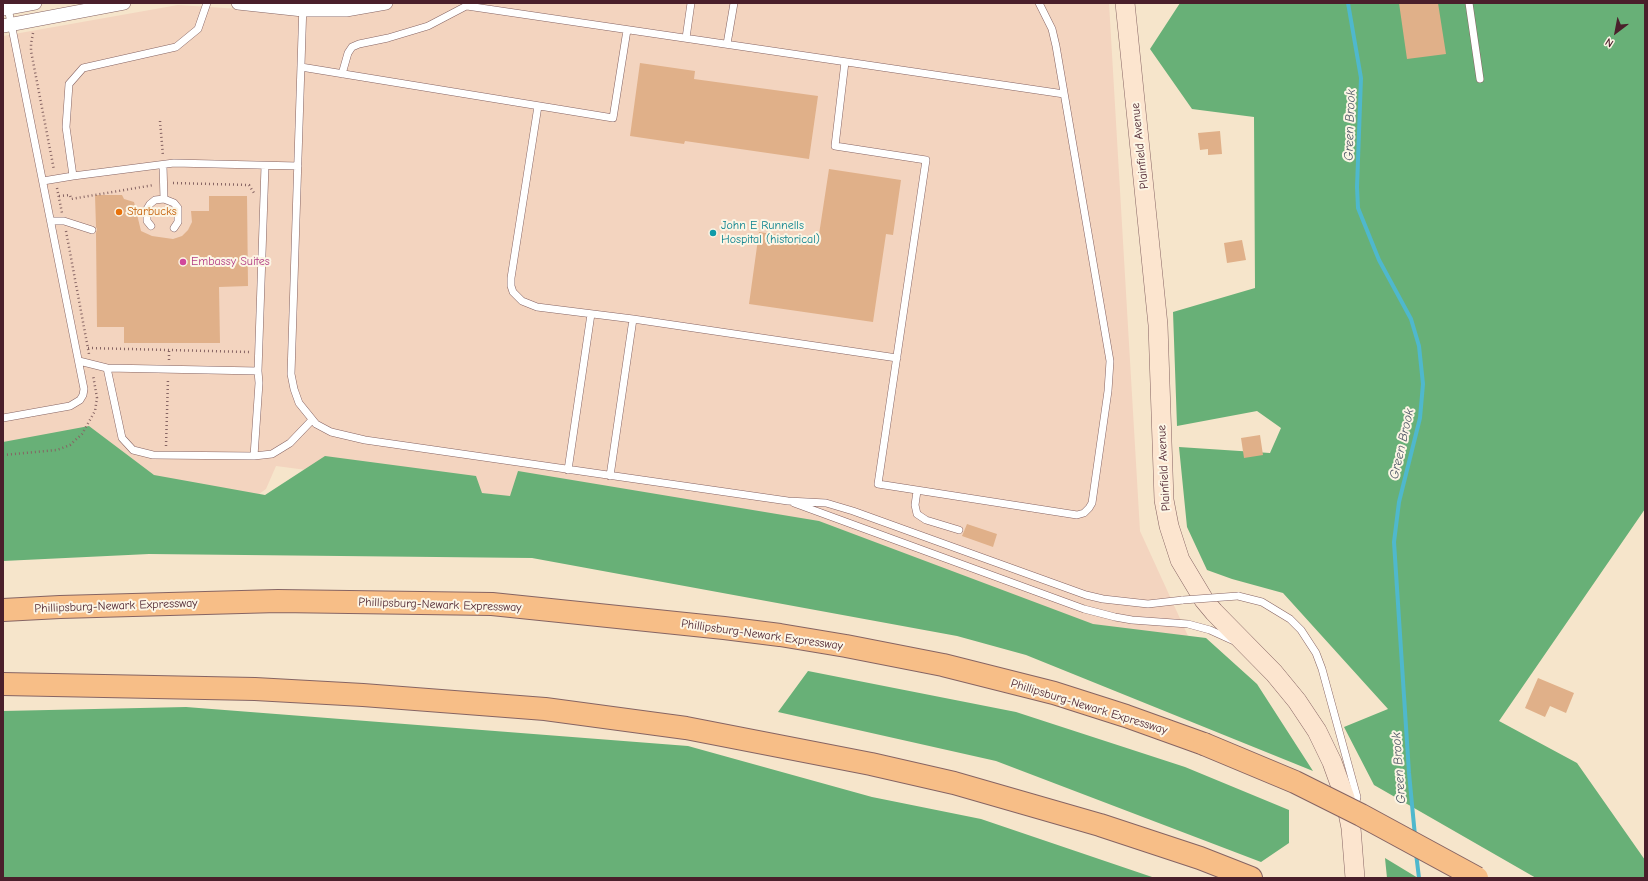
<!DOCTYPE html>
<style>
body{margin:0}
#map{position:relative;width:1648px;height:881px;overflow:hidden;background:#f6e5cb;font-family:"Comic Neue",sans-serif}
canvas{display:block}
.frame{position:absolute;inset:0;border:4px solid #4a1f2b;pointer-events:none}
.north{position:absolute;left:1596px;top:12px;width:40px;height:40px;-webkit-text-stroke:3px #fcf5e5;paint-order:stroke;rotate:212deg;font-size:11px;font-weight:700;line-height:16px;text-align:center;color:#4a1f2b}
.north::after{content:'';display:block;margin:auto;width:14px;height:18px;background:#4a1f2b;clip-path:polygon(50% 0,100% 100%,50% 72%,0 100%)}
</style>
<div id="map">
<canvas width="1648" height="881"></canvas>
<div class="frame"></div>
<div class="north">N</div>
</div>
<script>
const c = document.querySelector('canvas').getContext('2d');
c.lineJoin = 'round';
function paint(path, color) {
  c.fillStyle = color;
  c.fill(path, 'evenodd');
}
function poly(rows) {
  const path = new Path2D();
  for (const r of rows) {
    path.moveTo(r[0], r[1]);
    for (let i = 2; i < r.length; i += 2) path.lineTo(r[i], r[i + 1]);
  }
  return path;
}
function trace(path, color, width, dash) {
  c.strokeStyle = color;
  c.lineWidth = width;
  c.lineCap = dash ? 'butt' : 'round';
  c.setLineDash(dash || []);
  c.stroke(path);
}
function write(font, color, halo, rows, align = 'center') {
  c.font = font + ' "Comic Neue",sans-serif';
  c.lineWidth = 4;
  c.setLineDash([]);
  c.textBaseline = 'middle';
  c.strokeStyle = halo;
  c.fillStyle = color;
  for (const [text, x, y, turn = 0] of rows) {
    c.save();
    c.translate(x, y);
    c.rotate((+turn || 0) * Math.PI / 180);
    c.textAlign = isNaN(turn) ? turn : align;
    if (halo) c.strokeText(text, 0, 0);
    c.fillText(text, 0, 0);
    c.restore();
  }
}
paint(poly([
 [382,3,1109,3,1140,531,1199,660,801,535,276,466,266,489,227,517,3,530,3,36,178,5,286,12]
]), '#f3d4bf');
paint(poly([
 [1180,3,1645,3,1645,509,1499,721,1577,763,1645,860,1645,878,1536,878,1374,785,1344,727,1388,709,1283,593,1232,579,1207,570,1187,527,1179,447,1270,453,1281,428,1257,411,1177,426,1173,312,1255,288,1254,117,1192,109,1150,49],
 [89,426,154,475,265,495,325,456,476,476,482,493,510,496,518,471,819,521,1093,624,1206,638,1257,684,1313,771,1026,655,957,636,532,558,149,554,3,561,3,442],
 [808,671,1016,712,1185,767,1289,810,1289,843,1261,862,996,761,778,712],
 [186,707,688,746,872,797,981,819,1155,878,3,878,3,711],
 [1385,858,1418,878,1387,878]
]), '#68b077');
trace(poly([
 [1348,3,1361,78,1357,187,1358,208,1379,260,1411,319,1419,346,1423,384,1420,418,1399,502,1394,542,1409,773,1415,836],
 [1416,853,1419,878]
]), '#4fb8cd', 4);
paint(poly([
 [1399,3,1438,3,1446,54,1407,59],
 [640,63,695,71,694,79,818,96,809,159,685,141,684,144,630,136],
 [1220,131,1222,154,1208,155,1208,149,1200,150,1198,133],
 [829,169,901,180,893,235,886,234,873,322,749,304,759,232,818,241],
 [95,195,122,195,124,199,134,202,141,231,152,236,173,239,182,236,188,230,192,222,191,211,209,211,209,196,247,196,248,286,219,287,220,343,124,343,124,327,97,327,96,233,97,229,96,227],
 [1242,240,1246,260,1227,263,1224,243],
 [1260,435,1263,455,1244,458,1241,438],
 [967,524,997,534,993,547,962,536],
 [1538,678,1574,693,1566,713,1550,706,1545,717,1525,708]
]), '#e0b089');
const lane = poly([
 [303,3,291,374,294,389,299,403,316,424,331,432,365,440,788,501,826,503,853,511,1086,595,1103,599,1148,604,1183,600],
 [1469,3,1480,79],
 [467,6,1064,94],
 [686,38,691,3],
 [727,44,734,3],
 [845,62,835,146,926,160,878,484,1077,515,1084,513,1089,508,1092,503,1108,391,1110,361,1056,46,1052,29,1039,3],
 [301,67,613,118,627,30],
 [342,74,348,53,352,47,359,44,388,38,428,26,470,4],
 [538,106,511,278,511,286,513,292,522,301,537,307,633,319,897,358],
 [73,176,174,163,298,166],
 [43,181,73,176,66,127,69,84,83,68,176,47,198,29,207,3],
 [164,199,174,203,178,208,178,222,174,228],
 [51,221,64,221,92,230],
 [151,226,147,221,147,209,150,204,155,200,164,199,163,165],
 [79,361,107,368,122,438,133,450,153,455,254,456,272,454,290,443,312,420],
 [107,368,258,371,259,383,254,456],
 [258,371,265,166],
 [3,418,70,406,80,400,83,395,84,389,8,8],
 [568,470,591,314],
 [610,476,633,319],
 [917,491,915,505,917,514,926,520,959,530],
 [794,503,1084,609,1115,617,1132,620,1188,624,1210,630,1232,640],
 [1238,596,1262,602,1290,619,1301,630,1316,653,1322,669,1357,797,1354,810]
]);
const street = poly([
 [238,3,303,10,346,10,386,3],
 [3,9,35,3],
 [3,26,124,3]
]);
const secondary = poly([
 [1125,3,1158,325,1164,500,1169,526,1180,560,1204,600,1214,612,1274,673,1297,701,1317,731,1332,762,1345,798,1351,828,1355,878]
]);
const highway = poly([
 [3,610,60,607,278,601,492,604,724,628,780,635,846,646,943,665,1054,693,1126,716,1204,744],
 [3,684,255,689,363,695,545,709,686,728,871,764,954,783,1100,825,1200,858,1251,878]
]);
trace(lane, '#866463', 8);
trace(street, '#866463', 14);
trace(secondary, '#866463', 20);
trace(highway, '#866463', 24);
trace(poly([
 [33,33,31,44,31,51,54,170],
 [160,121,163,156],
 [173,183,249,185,254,193],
 [57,188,62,213],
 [59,196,70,195,71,199,154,185],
 [66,231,89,354],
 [88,348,249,352],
 [169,360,169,350],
 [166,446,168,379],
 [3,455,57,450,70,445,82,434,95,411,97,398,93,375]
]), '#866463', 2.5, [1, 3]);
trace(lane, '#fff', 7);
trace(street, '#fff', 13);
trace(secondary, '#fce5cf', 19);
trace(highway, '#f7be87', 22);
const laneBridge = poly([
 [1183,600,1238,596]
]);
const highwayBridge = poly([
 [1204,744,1295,782,1361,815,1477,878]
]);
trace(laneBridge, '#866463', 8, []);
trace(highwayBridge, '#866463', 24, []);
trace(laneBridge, '#fff', 7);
trace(highwayBridge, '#f7be87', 22);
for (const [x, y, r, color] of [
 [119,212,4,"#e8710a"],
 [713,233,4,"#0f9aa8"],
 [183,262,4,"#d1479c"]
]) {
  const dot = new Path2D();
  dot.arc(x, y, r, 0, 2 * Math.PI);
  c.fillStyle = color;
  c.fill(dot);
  trace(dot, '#fcf5e5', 1.5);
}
write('12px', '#4a1f2b', '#fcf5e5', [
 ["Plainfield Avenue",1140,146,-96],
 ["Plainfield Avenue",1164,468,-93],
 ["Phillipsburg-Newark Expressway",440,605,2],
 ["Phillipsburg-Newark Expressway",116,606,-2],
 ["Phillipsburg-Newark Expressway",762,635,8],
 ["Phillipsburg-Newark Expressway",1089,707,17]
]);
write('12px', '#c56008', '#fcf5e5', [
 ["Starbucks",127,212]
], 'left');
write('12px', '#0d838f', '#fcf5e5', [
 ["John E Runnells",721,226],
 ["Hospital (historical)",721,240]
], 'left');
write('12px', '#b23c85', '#fcf5e5', [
 ["Embassy Suites",191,262]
], 'left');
write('italic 13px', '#4c5564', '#fcf5e5', [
 ["Green Brook",1350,125,-88],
 ["Green Brook",1402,444,-77],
 ["Green Brook",1399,768,-94]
]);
</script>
